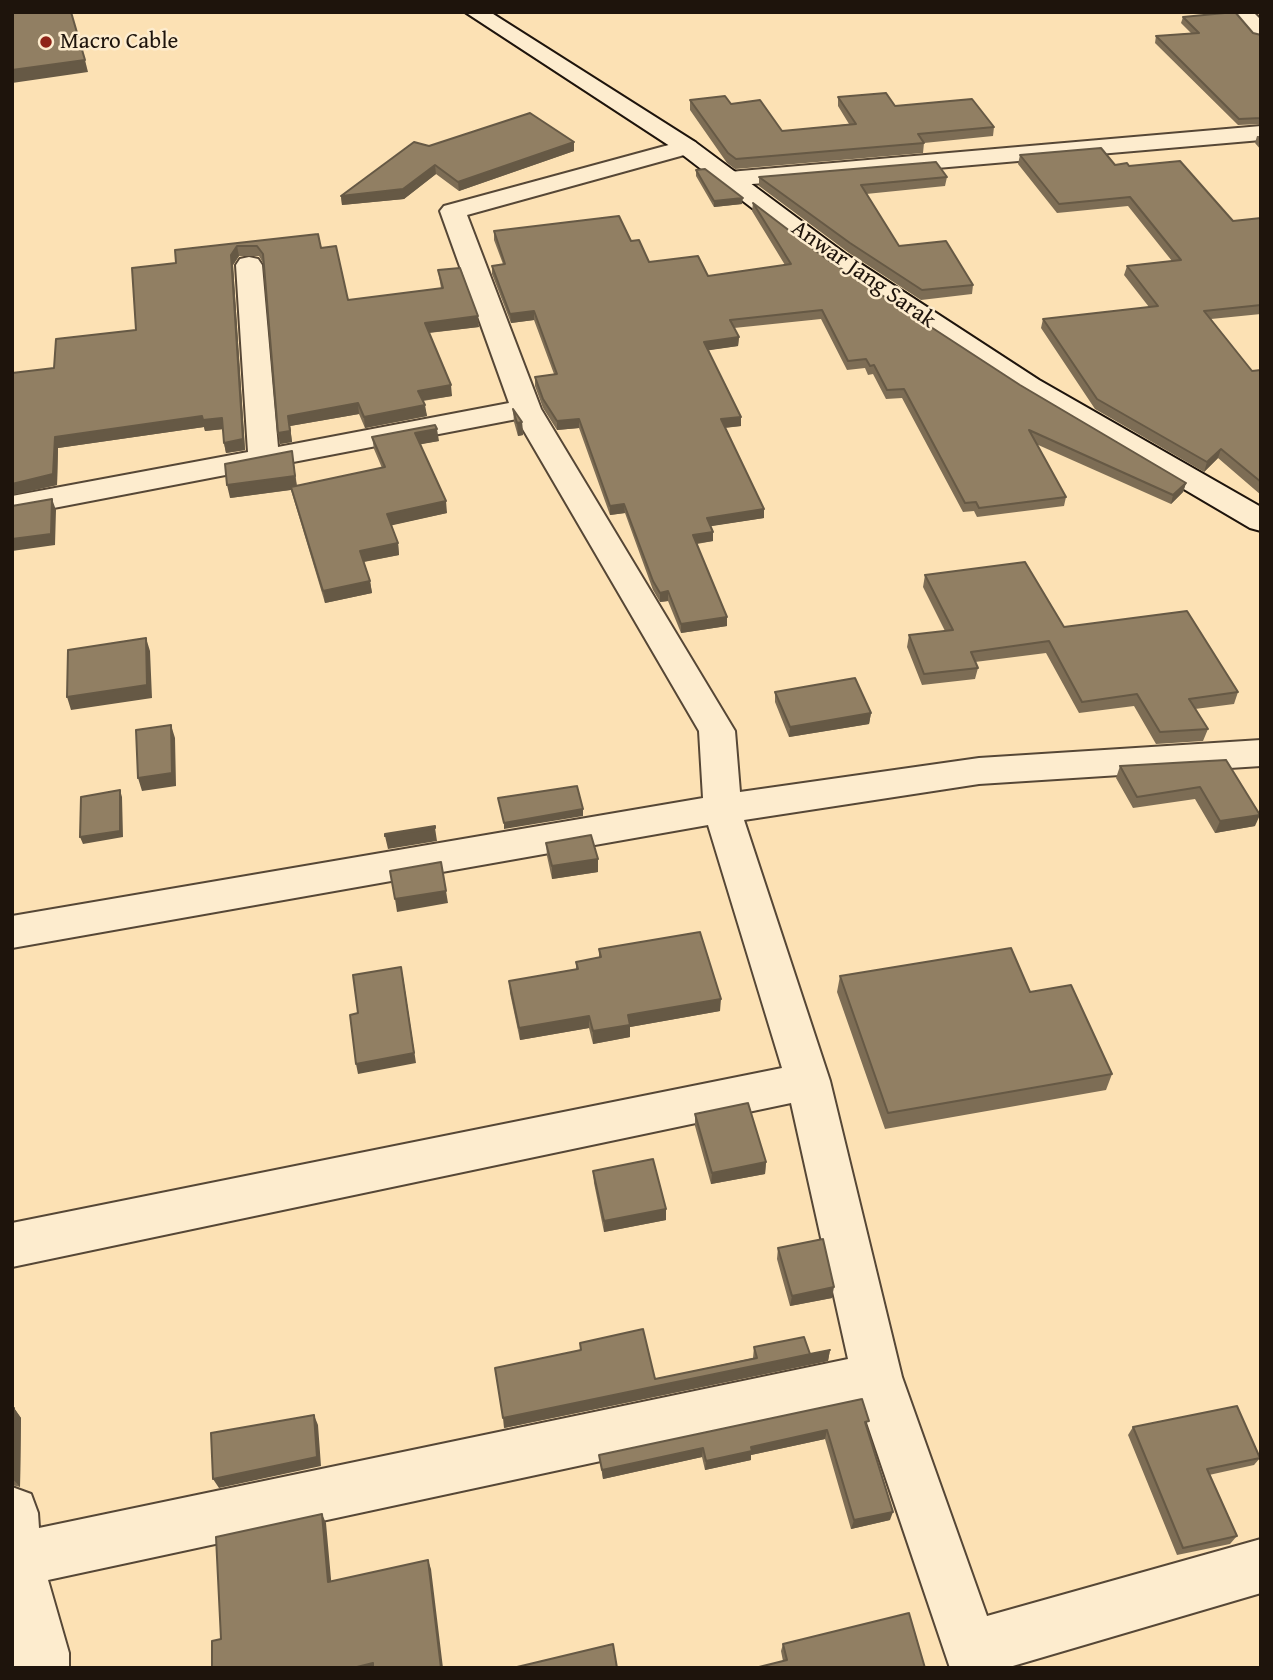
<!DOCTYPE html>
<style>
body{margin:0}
#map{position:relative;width:1273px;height:1680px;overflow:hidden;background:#fce1b4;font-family:"Gentium Book Plus",serif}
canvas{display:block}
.frame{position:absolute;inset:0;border:14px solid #1e140c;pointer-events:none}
</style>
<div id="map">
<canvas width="1273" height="1680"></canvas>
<div class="frame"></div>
</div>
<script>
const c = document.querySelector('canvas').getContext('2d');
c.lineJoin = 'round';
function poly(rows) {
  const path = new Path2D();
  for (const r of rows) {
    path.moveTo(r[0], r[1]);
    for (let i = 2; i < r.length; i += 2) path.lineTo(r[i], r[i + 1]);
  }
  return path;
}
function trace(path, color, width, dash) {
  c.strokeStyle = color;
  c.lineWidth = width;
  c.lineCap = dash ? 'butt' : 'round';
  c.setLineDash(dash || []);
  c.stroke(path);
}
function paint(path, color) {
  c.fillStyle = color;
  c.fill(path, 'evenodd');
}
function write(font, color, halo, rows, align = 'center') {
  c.font = font + ' "Gentium Book Plus",serif';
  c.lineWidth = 5;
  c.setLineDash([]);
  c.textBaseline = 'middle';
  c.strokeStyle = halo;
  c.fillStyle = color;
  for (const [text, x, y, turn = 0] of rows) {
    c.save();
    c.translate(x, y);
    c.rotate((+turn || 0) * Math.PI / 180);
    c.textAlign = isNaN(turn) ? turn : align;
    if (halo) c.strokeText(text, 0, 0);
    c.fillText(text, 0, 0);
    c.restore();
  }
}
const minor = poly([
 [1232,12,1253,12,1261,20,1261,39,1253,38,1232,12],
 [1261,126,1261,140,729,186,720,184,717,179,720,174,729,172,1261,126],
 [687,140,695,142,699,147,695,152,467,215,541,409,735,731,740,792,979,758,1261,740,1261,766,979,784,744,820,830,1081,902,1377,987,1616,1261,1539,1261,1593,1006,1668,950,1668,861,1405,48,1580,69,1653,69,1668,13,1668,12,1487,31,1494,38,1513,39,1528,848,1359,791,1103,12,1267,12,1223,782,1068,708,825,12,948,12,916,703,798,699,731,517,419,12,516,12,496,248,452,236,265,240,259,249,257,258,259,262,265,278,447,509,403,440,211,444,206,687,140]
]);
const secondary = poly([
 [465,12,490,12,695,142,847,255,1039,380,1261,507,1261,531,1250,528,1019,392,829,267,679,152,465,12]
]);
trace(minor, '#564736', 4);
trace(secondary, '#1e140c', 4);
paint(minor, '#fdecce');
paint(secondary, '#fdecce');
paint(poly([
 [1183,17,1261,35,1261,124,1238,125,1155,43,1156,36,1191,33,1181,23],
 [838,97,895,106,994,127,993,136,924,143,923,153,735,169,727,163,690,110,690,100,731,104,782,131,849,124,838,106],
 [1257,136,1261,136,1261,150,1255,143],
 [429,146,574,151,459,191,436,174,404,199,342,205,341,196],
 [1020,155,1129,166,1233,221,1261,218,1261,314,1211,319,1252,371,1261,370,1261,495,1218,458,1204,472,1095,409,1041,328,1043,319,1149,307,1124,275,1127,266,1172,261,1128,206,1057,213,1018,164],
 [696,170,742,204,714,207,696,176],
 [759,177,947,177,945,186,866,194,899,246,973,285,972,294,921,300,849,253,759,186],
 [753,203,828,260,1020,385,1186,483,1183,492,1171,504,1036,444,1066,497,1064,506,977,517,974,511,963,512,902,398,886,399,873,374,868,375,865,368,847,370,821,319,734,328,739,337,738,346,708,350,741,426,725,428,764,518,710,526,713,541,697,544,727,626,681,633,668,601,660,602,653,590,625,513,610,515,579,428,557,430,543,408,535,386,535,377,554,374,534,320,511,323,492,274,492,266,503,264,494,240,494,231,631,241,649,262,708,276,785,265,752,211],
 [318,234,321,248,348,300,441,288,438,270,479,327,429,333,452,396,423,401,427,416,365,428,359,414,290,426,292,442,280,444,278,433,263,263,259,256,239,256,233,265,245,450,226,453,224,443,223,429,205,431,204,427,58,448,57,485,12,495,12,373,54,368,136,330,176,263,175,250],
 [513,409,522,422,523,435,518,436,514,422],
 [372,437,439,441,420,444,447,513,391,525,398,543,399,555,364,562,370,581,372,593,325,603,291,490,230,498,292,451,297,486,382,468,374,449],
 [925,575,1238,692,1234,704,1195,709,1208,729,1203,741,1156,744,1134,706,1079,713,1046,653,975,662,978,668,975,679,922,685,907,647,909,635,945,631,923,587],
 [775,692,871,713,869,724,789,737,775,702],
 [1226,760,1255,826,1215,833,1195,799,1133,808,1116,778,1120,766],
 [546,843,598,859,598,872,552,879,547,856],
 [599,949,720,1011,630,1027,630,1037,593,1044,589,1028,520,1040,510,993,509,981,576,969,576,962,599,958],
 [840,976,1030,992,1112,1074,1106,1090,885,1129,837,992],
 [695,1114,766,1162,765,1174,711,1184,695,1126],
 [593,1171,666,1220,604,1232,594,1183],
 [778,1248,832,1298,790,1306,777,1259],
 [580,1343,655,1379,753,1358,754,1347,810,1354,830,1350,828,1361,504,1428,580,1350],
 [862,1399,867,1429,890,1520,851,1529,825,1439,751,1455,751,1460,705,1470,702,1457,603,1479,599,1455],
 [12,1408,14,1408,21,1418,20,1487,12,1485],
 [1133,1427,1260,1458,1254,1465,1209,1475,1237,1536,1230,1544,1177,1555,1128,1435],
 [783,1644,925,1668,783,1661,781,1651]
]), '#7d6d55');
paint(poly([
 [85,60,88,72,12,83,12,70],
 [574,142,574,151,459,191,458,182],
 [435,165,436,174,404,199,342,205,341,196],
 [743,198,742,204,714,207,714,201],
 [237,246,239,256,233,265,245,450,226,453,224,443,231,255],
 [534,311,534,320,511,323,510,314],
 [478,316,479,327,426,333,425,323],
 [739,337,738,346,704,351,704,342],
 [451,385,452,396,419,401,418,391],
 [358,403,359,414,290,426,292,442,280,444,278,433,288,416],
 [425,405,427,416,365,428,364,417],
 [202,416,222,418,224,429,205,431,204,427,58,448,57,485,12,495,12,484,55,437],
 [741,417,741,426,721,428,721,419],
 [579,419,579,428,557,430,557,421],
 [522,422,523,435,518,436,517,423],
 [437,429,439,441,417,445,415,433],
 [1221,449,1218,458,1204,472,1207,462],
 [292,451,297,489,230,498,227,485],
 [1186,483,1183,492,1171,504,1173,495],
 [52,499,56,510,55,545,12,551,12,539],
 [446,501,447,513,389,526,387,514],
 [624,504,625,513,610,515,610,506],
 [764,509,764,518,706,527,707,518],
 [713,532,713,541,693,544,693,535],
 [398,543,399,555,362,562,360,551],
 [370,581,372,593,325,603,323,591],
 [668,591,668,601,660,602,660,593],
 [727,617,727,626,681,633,681,624],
 [146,638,150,651,152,698,71,710,67,697],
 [871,713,869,724,789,737,790,727],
 [171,725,175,738,176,786,142,791,138,778],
 [120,790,122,797,123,837,83,844,80,837],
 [583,809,583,816,504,829,504,823],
 [1260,815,1255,826,1215,833,1220,821],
 [435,828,437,841,388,849,385,836],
 [598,859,598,872,552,879,552,866],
 [446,891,448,903,397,912,395,899],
 [403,977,416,1063,358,1074,356,1064],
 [721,999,720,1011,630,1027,630,1037,593,1044,593,1031,628,1015],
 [589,1016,589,1028,520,1040,519,1028],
 [766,1162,765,1174,711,1184,712,1173],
 [666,1209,666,1220,604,1232,604,1221],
 [834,1287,832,1298,790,1306,792,1296],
 [830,1350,828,1361,504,1428,503,1418],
 [14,1408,21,1418,20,1487,12,1478],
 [314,1415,318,1425,321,1466,219,1488,213,1479],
 [827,1430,825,1439,751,1455,751,1460,705,1470,706,1461,751,1447],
 [703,1448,702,1457,603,1479,602,1470],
 [893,1512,890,1520,851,1529,854,1520],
 [322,1514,326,1523,332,1590,328,1582],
 [428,1560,431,1569,443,1668,441,1668],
 [373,1663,375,1668,353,1668]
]), '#665945');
const building = poly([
 [12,12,71,12,85,60,12,70,12,12],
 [1235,12,1253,33,1261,35,1261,118,1239,119,1156,36,1199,33,1183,17,1235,12],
 [886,93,895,106,972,99,994,127,918,134,924,143,736,159,728,153,690,100,725,96,731,104,760,100,782,131,856,124,838,97,886,93],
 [530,113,574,142,458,182,435,165,403,189,341,196,414,142,429,146,530,113],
 [1101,148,1115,165,1127,163,1129,166,1180,161,1233,221,1261,218,1261,305,1204,311,1252,371,1261,370,1261,482,1221,449,1207,462,1097,399,1043,319,1158,306,1127,266,1181,260,1130,197,1059,204,1020,155,1101,148],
 [936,162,947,177,861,185,899,246,946,241,973,285,922,290,850,243,759,177,936,162],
 [705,169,743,198,714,201,696,170,705,169],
 [753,203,828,260,1020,385,1186,483,1173,495,1029,430,1066,497,979,508,976,502,965,503,904,389,887,390,874,365,870,366,866,359,848,361,822,310,730,320,739,337,704,342,741,417,721,419,764,509,707,518,713,532,693,535,727,617,681,624,668,591,660,593,653,581,624,504,610,506,579,419,557,421,543,399,535,377,557,374,534,311,510,314,492,266,505,264,494,231,619,216,631,241,639,240,649,262,698,256,708,276,791,264,753,203],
 [318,234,321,248,336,246,348,300,443,288,438,270,460,268,478,316,425,323,451,385,418,391,425,405,364,417,358,403,288,416,290,431,278,433,263,254,257,246,237,246,231,255,243,439,224,443,222,418,203,420,202,416,55,437,53,474,12,484,12,373,54,368,56,339,136,330,132,268,176,263,175,250,318,234],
 [513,409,522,422,517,423,513,409],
 [435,425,437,429,415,433,446,501,387,514,398,543,360,551,370,581,323,591,291,487,385,467,372,437,435,425],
 [292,451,295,476,227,485,225,464,292,451],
 [52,499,51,534,12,539,12,506,52,499],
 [1025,562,1064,627,1187,611,1238,692,1189,699,1208,729,1160,732,1137,694,1082,702,1049,641,971,652,978,668,924,674,909,635,953,630,925,575,1025,562],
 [146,638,147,685,67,697,68,650,146,638],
 [855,678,871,713,790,727,775,692,855,678],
 [171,725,172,773,138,778,136,730,171,725],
 [1226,760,1260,815,1220,821,1200,787,1137,797,1120,766,1226,760],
 [577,786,583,809,504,823,498,798,577,786],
 [120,790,120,831,80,837,81,797,120,790],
 [435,826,435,828,385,836,385,834,435,826],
 [591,835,598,859,552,866,546,843,591,835],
 [441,862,446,891,395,899,390,871,441,862],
 [700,932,721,999,628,1015,630,1025,593,1031,589,1016,519,1028,509,981,578,969,576,962,601,957,599,949,700,932],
 [1011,948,1030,992,1071,985,1112,1074,888,1113,840,976,1011,948],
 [401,967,414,1053,356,1064,350,1015,358,1013,353,975,401,967],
 [748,1103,766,1162,712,1173,695,1114,748,1103],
 [653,1159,666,1209,604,1221,593,1171,653,1159],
 [823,1239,834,1287,792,1296,778,1248,823,1239],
 [643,1329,655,1379,757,1358,754,1347,804,1337,810,1354,830,1350,503,1418,495,1368,581,1350,580,1343,643,1329],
 [862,1399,869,1421,865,1422,893,1512,854,1520,827,1430,751,1447,752,1451,706,1461,703,1448,602,1470,599,1455,862,1399],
 [1237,1406,1260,1458,1207,1469,1237,1536,1183,1548,1133,1427,1237,1406],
 [12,1408,14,1408,12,1478,12,1408],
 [314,1415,317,1457,213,1479,211,1433,314,1415],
 [322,1514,328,1582,428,1560,441,1668,373,1668,373,1663,353,1668,212,1668,212,1641,221,1639,216,1537,322,1514],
 [909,1613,925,1668,755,1668,787,1660,783,1644,909,1613],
 [613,1644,617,1668,517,1668,517,1667,613,1644]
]);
paint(building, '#917f63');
trace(building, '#665945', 2);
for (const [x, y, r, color] of [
 [46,42,7,"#8f2418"]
]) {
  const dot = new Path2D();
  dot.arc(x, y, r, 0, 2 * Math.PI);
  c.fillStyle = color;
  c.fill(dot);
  trace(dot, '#fdecce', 2.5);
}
write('23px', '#1e140c', '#fdecce', [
 ["Macro Cable",60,42]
], 'left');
write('23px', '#1e140c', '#fdecce', [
 ["Anwar Jang Sarak",863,275,35]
]);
</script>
